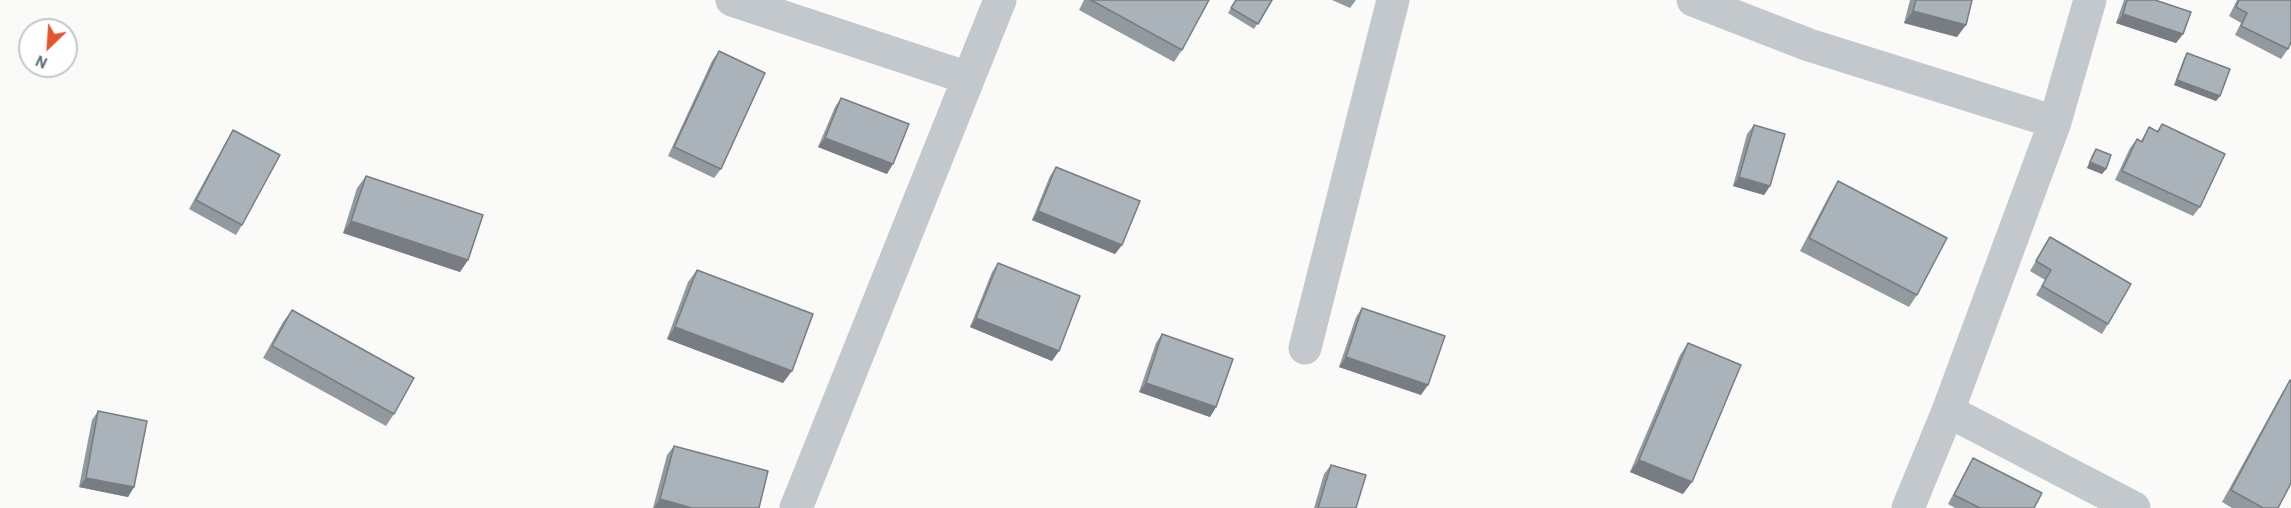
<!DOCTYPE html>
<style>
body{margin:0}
#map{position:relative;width:2291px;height:508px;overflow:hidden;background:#fafaf8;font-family:Barlow,sans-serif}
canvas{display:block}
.north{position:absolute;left:18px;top:18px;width:60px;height:60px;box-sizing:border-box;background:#fff;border:2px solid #c1c8cd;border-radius:50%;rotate:205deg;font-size:16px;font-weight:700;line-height:24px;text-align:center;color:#657683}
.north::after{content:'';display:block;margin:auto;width:21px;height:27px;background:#e4572e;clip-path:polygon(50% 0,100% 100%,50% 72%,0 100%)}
</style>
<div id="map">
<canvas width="2291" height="508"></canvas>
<div class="north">N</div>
</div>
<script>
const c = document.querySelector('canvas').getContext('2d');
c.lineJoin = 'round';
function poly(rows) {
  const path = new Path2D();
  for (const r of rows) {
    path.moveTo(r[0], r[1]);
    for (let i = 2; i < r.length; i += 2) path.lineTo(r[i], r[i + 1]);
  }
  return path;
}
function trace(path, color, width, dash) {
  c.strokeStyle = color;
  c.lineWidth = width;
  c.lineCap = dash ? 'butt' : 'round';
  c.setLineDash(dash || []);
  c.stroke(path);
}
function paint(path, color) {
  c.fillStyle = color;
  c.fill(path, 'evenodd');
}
trace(poly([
 [732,0,968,78],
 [1693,0,1809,45,2055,122],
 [1305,348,1393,0],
 [1948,411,2134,508],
 [796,508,1000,0],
 [1908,508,1948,411,2055,122,2090,0]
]), '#c3c8cc', 33);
paint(poly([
 [1084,0,1209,0,1182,50,1174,62,1079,10],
 [1236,0,1272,0,1254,29,1228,13],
 [1332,0,1356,0,1350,8],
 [1910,0,1972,0,1957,37,1904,23],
 [2124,0,2155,0,2183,34,2176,43,2116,23],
 [2237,0,2291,0,2288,49,2281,59,2235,35,2241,23,2229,16],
 [719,51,721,169,714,178,668,156,712,61],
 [2187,53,2220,96,2216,101,2174,85,2184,58],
 [841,98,887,174,818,147,835,107],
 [2162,124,2200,207,2193,216,2115,180,2130,148,2137,139,2141,141,2149,127,2157,131],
 [1754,125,1770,186,1764,195,1733,186,1747,134],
 [233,130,242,225,236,235,189,209,227,140],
 [2096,149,2106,169,2102,174,2087,168,2092,155],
 [1056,167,1122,245,1115,254,1032,220,1050,176],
 [366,176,468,260,460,272,343,233,357,188],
 [1838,181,1917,295,1909,307,1800,251,1830,194],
 [2050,237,2108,324,2102,334,2036,295,2045,280,2030,271],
 [998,263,1052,361,970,327,992,272],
 [697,270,783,383,667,339,688,282],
 [1362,308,1421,395,1339,367,1356,317],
 [292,310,394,414,386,426,263,358,283,322],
 [1162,334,1216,407,1210,417,1139,392,1156,343],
 [1688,343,1683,494,1630,472,1680,355],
 [2290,380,2278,508,2232,508,2222,502,2282,393],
 [98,411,134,487,128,497,79,487,92,420],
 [674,446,759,508,653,508,667,455],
 [1973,458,2034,508,1955,508,1948,504,1967,468],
 [1331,465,1356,508,1314,508,1324,474]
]), '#929a9f');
paint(poly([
 [1913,11,1966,25,1957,37,1904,23],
 [2123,14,2183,34,2176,43,2116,23],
 [2177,80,2220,96,2216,101,2174,85],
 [825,138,893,164,887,174,818,147],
 [2090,162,2106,169,2102,174,2087,168],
 [1739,177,1770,186,1764,195,1733,186],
 [1038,211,1122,245,1115,254,1032,220],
 [351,221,468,260,460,272,343,233],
 [976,318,1059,351,1052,361,970,327],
 [675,327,792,371,783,383,667,339],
 [1346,357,1428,385,1421,395,1339,367],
 [1146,383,1216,407,1210,417,1139,392],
 [1639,460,1692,482,1683,494,1630,472],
 [86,478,134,487,128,497,79,487],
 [660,499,692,508,654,508]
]), '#777d82');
const building = poly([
 [1091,0,1209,0,1182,50,1091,0],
 [1236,0,1272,0,1258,24,1231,8,1236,0],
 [1916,0,1972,0,1966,25,1913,11,1916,0],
 [2127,0,2155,0,2191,12,2183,34,2123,14,2127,0],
 [2239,0,2291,0,2291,42,2288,49,2241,26,2247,13,2236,7,2239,0],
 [719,51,765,73,721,169,674,147,719,51],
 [2187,53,2230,69,2220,96,2177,80,2187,53],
 [841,98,909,124,893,164,825,138,841,98],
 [2162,124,2225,154,2200,207,2122,171,2137,139,2142,142,2149,127,2158,132,2162,124],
 [1754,125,1785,134,1770,186,1739,177,1754,125],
 [233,130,280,155,242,225,196,200,233,130],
 [2096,149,2111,155,2106,169,2090,162,2096,149],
 [1056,167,1140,201,1122,245,1038,211,1056,167],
 [366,176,483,215,468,260,351,221,366,176],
 [1838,181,1947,238,1917,295,1809,238,1838,181],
 [2050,237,2131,284,2108,324,2042,286,2051,270,2036,261,2050,237],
 [998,263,1080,296,1059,351,976,318,998,263],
 [697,270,813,314,792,371,675,327,697,270],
 [1362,308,1445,336,1428,385,1346,357,1362,308],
 [292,310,414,378,394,414,272,346,292,310],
 [1162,334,1233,359,1216,407,1146,383,1162,334],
 [1688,343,1741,365,1692,482,1639,460,1688,343],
 [2290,380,2291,381,2291,483,2278,508,2263,508,2231,490,2290,380],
 [98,411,147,421,134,487,86,478,98,411],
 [674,446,768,471,759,508,692,508,660,499,674,446],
 [1973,458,2042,493,2034,508,1980,508,1954,495,1973,458],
 [1331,465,1366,475,1356,508,1318,508,1331,465]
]);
paint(building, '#aab3b9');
trace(building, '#777d82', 1.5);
</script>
